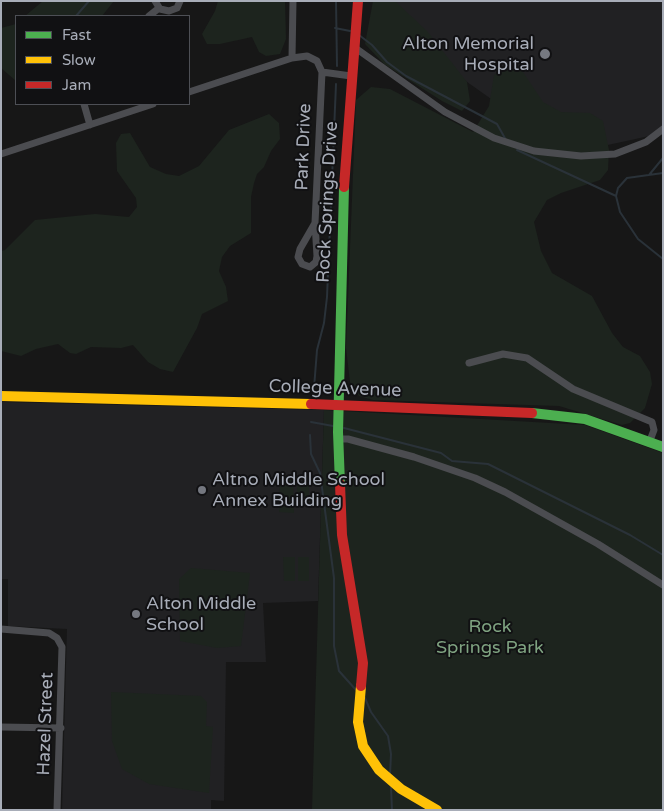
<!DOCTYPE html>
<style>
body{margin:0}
#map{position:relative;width:664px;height:811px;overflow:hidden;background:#171717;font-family:"Varela Round",sans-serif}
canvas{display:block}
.frame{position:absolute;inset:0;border:2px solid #a8adb8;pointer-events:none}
.legend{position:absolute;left:15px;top:15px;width:175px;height:90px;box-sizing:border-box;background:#111113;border:1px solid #4d4f55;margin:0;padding:6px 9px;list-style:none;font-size:15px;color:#a8adb8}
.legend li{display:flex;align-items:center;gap:10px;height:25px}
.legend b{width:25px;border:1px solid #4d4f55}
</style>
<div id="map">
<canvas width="664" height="811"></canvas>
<div class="frame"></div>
<ul class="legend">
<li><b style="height:6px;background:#4caf50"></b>Fast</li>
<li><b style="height:6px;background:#ffc107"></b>Slow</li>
<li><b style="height:6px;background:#c62828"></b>Jam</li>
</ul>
</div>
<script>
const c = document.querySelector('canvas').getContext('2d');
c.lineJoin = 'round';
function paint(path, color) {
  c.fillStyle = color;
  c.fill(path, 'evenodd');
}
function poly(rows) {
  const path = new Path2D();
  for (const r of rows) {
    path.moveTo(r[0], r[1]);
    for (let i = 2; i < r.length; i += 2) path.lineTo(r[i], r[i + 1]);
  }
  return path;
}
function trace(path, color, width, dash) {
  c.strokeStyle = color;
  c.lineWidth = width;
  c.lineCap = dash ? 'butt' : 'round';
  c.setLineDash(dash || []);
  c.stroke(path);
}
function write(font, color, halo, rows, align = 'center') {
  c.font = font + ' "Varela Round",sans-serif';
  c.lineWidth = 4;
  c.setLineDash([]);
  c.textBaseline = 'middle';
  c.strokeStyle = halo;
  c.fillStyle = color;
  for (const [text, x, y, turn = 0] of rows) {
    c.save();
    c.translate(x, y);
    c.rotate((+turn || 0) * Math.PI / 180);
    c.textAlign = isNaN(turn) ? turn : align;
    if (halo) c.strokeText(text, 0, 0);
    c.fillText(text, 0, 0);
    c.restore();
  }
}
paint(poly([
 [381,1,663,1,663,133,603,146,518,118,388,26],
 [1,402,324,410,318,601,263,603,266,662,226,662,224,801,211,800,211,810,62,810,67,629,8,626,8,579,1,579]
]), '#212123');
paint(poly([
 [43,1,114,1,102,16,25,16],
 [218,1,285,1,286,39,280,54,266,56,259,52,252,37,220,44,207,44,202,34,215,11],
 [373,1,395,1,427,31,467,82,470,101,462,111,442,101,384,64,365,44],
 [16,24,16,81,1,68,1,28],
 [509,65,523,72,543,102,561,112,590,113,603,121,609,150,608,170,600,180,561,193,547,200,534,222,541,251,552,273,592,296,612,333,623,347,640,356,650,372,652,384,645,408,630,423,622,425,559,406,373,400,359,396,350,382,346,348,356,100,371,87,390,89,473,132,489,106,494,75],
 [269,114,279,123,280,139,271,151,264,167,257,174,254,183,251,197,251,233,230,246,222,257,219,271,226,287,228,301,202,314,197,328,173,372,160,369,148,362,133,345,121,348,91,347,76,354,70,353,58,344,36,349,21,356,1,351,1,251,5,250,35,220,95,214,129,217,137,207,136,198,117,171,116,143,121,134,130,133,150,167,166,174,179,176,199,166,229,130],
 [324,410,585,425,663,453,663,810,312,810],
 [280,474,293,478,294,513,279,512],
 [297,482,309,482,309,506,297,506],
 [283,557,295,557,295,581,284,581],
 [298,557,309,557,309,581,298,581],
 [191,568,250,573,241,646,217,648,180,641,179,579],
 [111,692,201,696,207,702,206,726,213,727,209,793,149,784,122,769,112,741]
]), '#1d241e');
trace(poly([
 [336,1,337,66],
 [76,16,89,1],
 [335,28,350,31],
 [359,35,372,45,387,62,406,76,497,124,506,140],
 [517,150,616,196],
 [663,173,627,178,618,188,616,196,620,212,638,239,663,259],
 [649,175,663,158],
 [314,388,317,350,324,323,327,297,336,84],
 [311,422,333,426],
 [344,428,441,453,452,461,488,464,630,535,663,555],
 [310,435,311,454,320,473,334,578,334,646,339,671,356,690],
 [365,698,371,712,388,736,391,754,390,775],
 [391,787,392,810]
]), '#2a3239', 2);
trace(poly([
 [155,1,160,9,169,11,177,8,180,1],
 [149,16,159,8],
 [354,47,445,112,494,138,534,151,581,156,615,154,646,142,663,129],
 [292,58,293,1],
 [322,72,351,76],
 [189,92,292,58,307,56,317,61,322,72,315,223,300,249,298,257,302,264,310,267,316,262,317,256,315,223],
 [84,104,90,125],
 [1,154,153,104],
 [469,363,503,354,527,358,573,389,652,422,654,430,649,443],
 [338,439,348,439,414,457,475,478,505,492,598,544,663,585],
 [1,629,49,633,57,638,62,647,57,810],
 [1,727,61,728]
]), '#4b4c50', 7);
trace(poly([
 [532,413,585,419,663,447],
 [340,484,338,432,344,187]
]), '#4caf50', 10);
trace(poly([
 [1,396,311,404],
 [361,686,358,722,363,746,379,770,401,789,437,810]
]), '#ffc107', 10);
trace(poly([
 [344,187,358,1],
 [311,404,532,413],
 [340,484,342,535,363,663,361,686]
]), '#c62828', 10);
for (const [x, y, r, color] of [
 [545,54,6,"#757880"],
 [202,490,5,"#757880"],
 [136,614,5,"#757880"]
]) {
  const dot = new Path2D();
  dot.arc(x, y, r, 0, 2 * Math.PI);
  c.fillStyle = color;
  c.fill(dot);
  trace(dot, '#111113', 2);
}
write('18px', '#a8adb8', '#111113', [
 ["Alton Memorial",534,44,"right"],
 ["Hospital",534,65,"right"],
 ["Altno Middle School",212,480],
 ["Annex Building",212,501],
 ["Alton Middle",146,604],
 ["School",146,625]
], 'left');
write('18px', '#a8adb8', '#111113', [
 ["Park Drive",304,147,-88],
 ["Rock Springs Drive",328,202,-87],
 ["College Avenue",335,389,2],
 ["Hazel Street",46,724,-88]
]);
write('18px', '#7fa381', '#111113', [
 ["Rock",490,627],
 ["Springs Park",490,648]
]);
</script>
